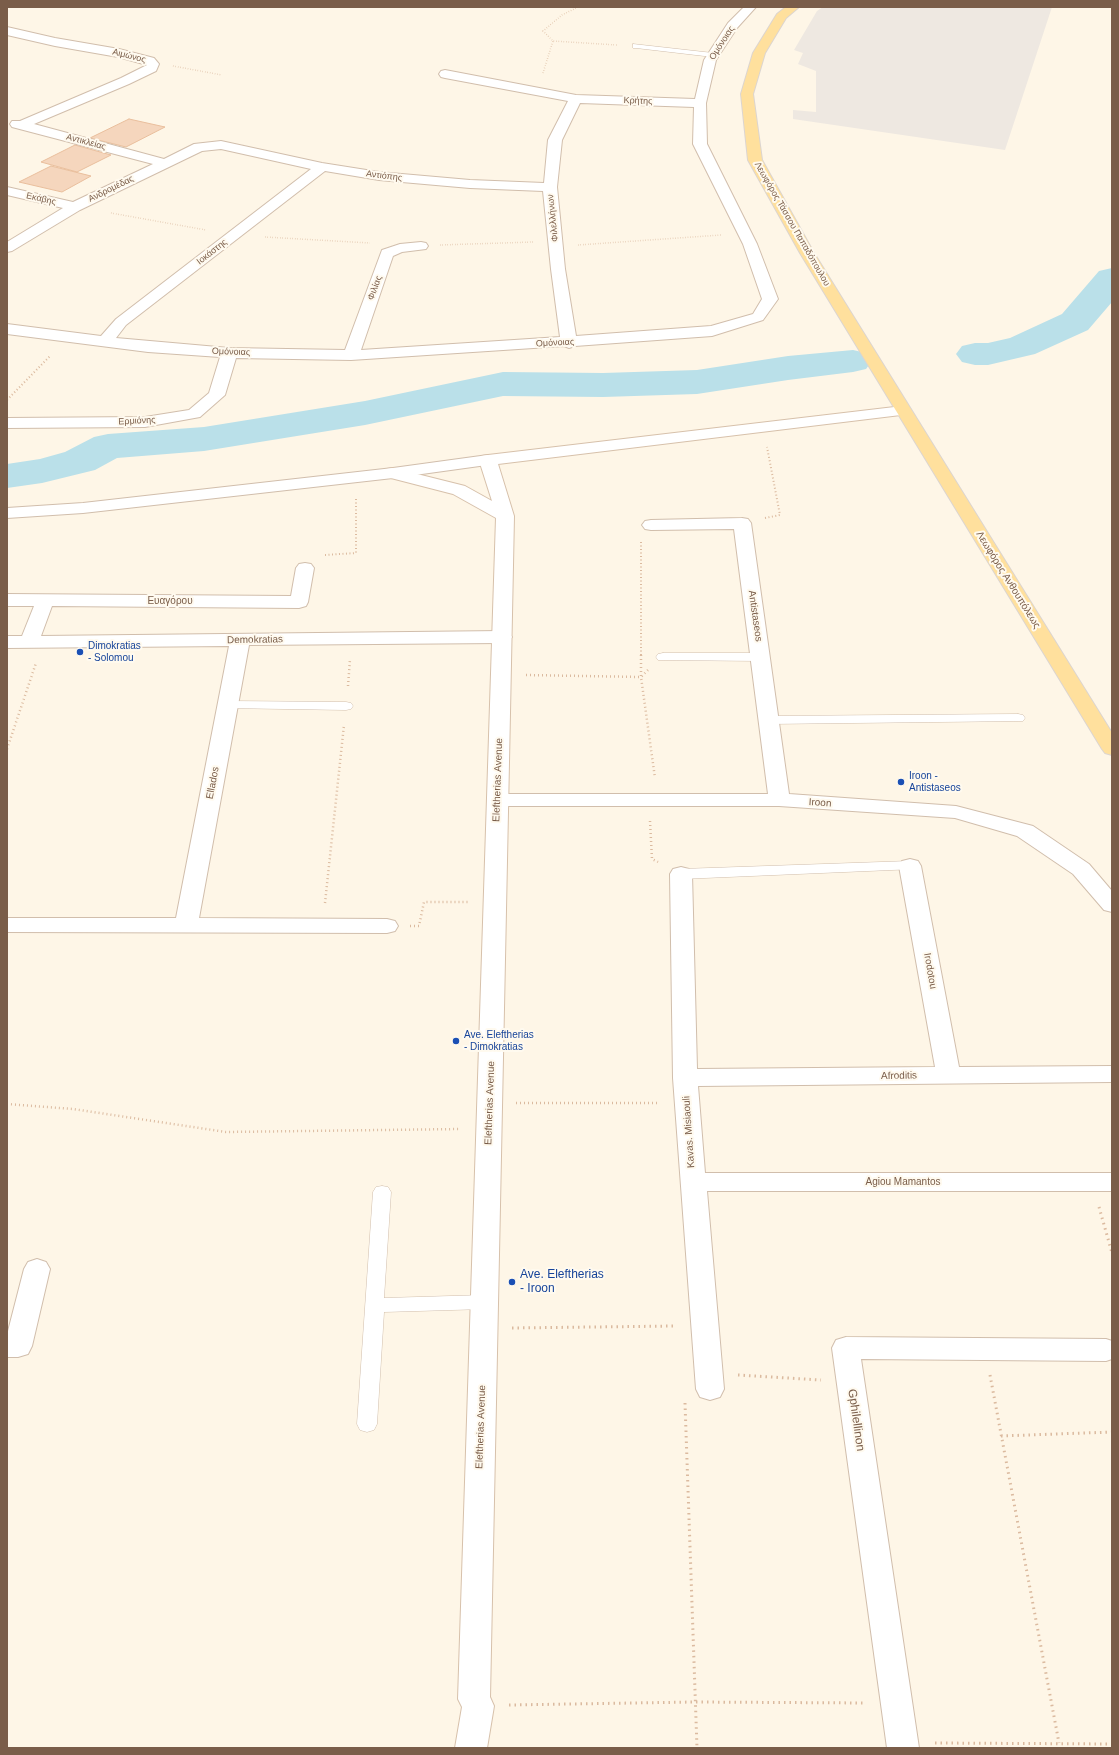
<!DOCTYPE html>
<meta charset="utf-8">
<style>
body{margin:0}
#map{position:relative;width:1119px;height:1755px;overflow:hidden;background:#fef6e7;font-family:Helvetica,sans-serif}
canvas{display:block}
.frame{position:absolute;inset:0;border:8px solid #7a5d49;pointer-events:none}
</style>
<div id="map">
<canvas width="1119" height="1755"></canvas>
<div class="frame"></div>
</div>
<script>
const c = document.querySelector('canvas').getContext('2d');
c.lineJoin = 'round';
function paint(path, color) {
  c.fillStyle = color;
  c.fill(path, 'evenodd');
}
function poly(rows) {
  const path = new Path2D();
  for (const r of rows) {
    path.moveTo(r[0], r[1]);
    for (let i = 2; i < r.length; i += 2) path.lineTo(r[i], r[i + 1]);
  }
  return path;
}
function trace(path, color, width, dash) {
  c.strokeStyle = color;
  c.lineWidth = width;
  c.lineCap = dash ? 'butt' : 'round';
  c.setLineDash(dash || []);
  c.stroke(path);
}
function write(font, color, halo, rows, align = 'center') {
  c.font = font + ' Helvetica,sans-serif';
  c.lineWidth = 4;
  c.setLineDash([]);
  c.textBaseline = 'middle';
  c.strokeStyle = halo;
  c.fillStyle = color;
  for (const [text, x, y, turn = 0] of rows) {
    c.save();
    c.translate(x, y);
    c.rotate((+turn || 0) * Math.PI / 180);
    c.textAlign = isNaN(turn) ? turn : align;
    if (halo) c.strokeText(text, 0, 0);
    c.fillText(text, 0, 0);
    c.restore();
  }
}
paint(poly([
 [823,7,1052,7,1005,150,793,119,793,110,816,112,816,71,798,64,803,53,794,50,817,11]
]), '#eee8e1');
paint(poly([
 [1112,268,1112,302,1088,330,1035,354,988,365,975,365,962,362,956,354,962,346,975,343,988,343,1010,338,1062,314,1099,271,1112,268],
 [853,350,866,353,872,361,866,369,853,372,788,380,697,394,603,397,503,396,365,425,204,451,117,458,95,470,42,483,7,488,7,464,40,459,65,452,94,437,108,434,204,427,365,401,503,372,603,373,697,370,788,356,853,350]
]), '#bae0e9');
const building = poly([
 [129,119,165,127,126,147,90,138,129,119],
 [75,145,111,155,77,172,41,162,75,145],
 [51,166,91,176,62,192,19,182,51,166]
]);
paint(building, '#f5d6bd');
trace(building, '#e9be9c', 1);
const service = poly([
 [633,44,713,53,717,55,713,57,636,48,633,48,633,44],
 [663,653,761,653,766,654,768,657,766,660,761,661,658,660,656,657,658,654,663,653],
 [228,701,346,702,351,703,353,706,351,709,346,710,223,708,221,705,223,702,228,701],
 [1018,714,1023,715,1025,718,1023,721,768,724,763,723,761,720,763,717,768,716,1018,714],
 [910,861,915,863,917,866,915,869,681,879,676,877,674,874,676,871,681,869,910,861],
 [382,1186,388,1187,391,1192,384,1298,485,1295,492,1297,494,1302,492,1307,485,1309,384,1312,377,1424,374,1430,367,1432,360,1430,357,1424,373,1192,376,1187,382,1186]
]);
const minor = poly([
 [744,7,756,7,737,28,716,60,706,103,707,144,757,244,778,299,763,320,712,336,575,346,569,348,564,346,351,360,236,358,225,395,200,417,145,427,7,428,7,418,145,417,189,410,209,393,220,357,148,352,7,334,7,324,101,336,116,319,311,169,221,149,202,151,80,210,12,251,7,252,7,242,63,208,7,195,7,187,73,202,153,164,12,127,10,124,12,121,20,121,121,78,147,65,118,57,55,46,7,35,7,27,55,38,119,49,154,58,159,64,156,71,129,84,34,124,164,159,194,144,221,141,322,163,379,172,470,180,544,183,548,140,568,101,445,78,441,77,439,74,441,71,445,70,576,95,695,99,704,60,728,23,744,7],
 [580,103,694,107,693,144,743,244,762,299,753,314,711,326,576,336,565,269,557,187,562,140,580,103],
 [325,171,379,180,470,188,543,191,551,269,560,337,361,350,393,256,402,252,426,249,428,246,426,243,421,242,400,244,382,250,345,350,229,348,116,338,126,325,325,171],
 [488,455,494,456,497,460,494,464,393,478,83,513,7,518,7,508,83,503,393,468,488,455],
 [742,518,748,519,751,523,789,794,956,806,1033,826,1089,864,1112,891,1112,912,1104,910,1073,874,1017,836,955,818,779,806,498,806,491,804,487,800,491,796,498,794,768,794,734,529,651,530,645,529,642,525,645,521,651,520,742,518],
 [305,563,311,564,314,568,308,602,306,606,299,608,52,606,41,636,502,631,509,633,512,637,509,641,502,643,249,645,199,918,387,919,395,921,398,926,395,931,387,933,7,932,7,918,176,918,229,646,7,648,7,636,22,636,34,606,7,606,7,594,291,596,296,568,299,564,305,563],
 [910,859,918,861,921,866,959,1067,1112,1066,1112,1082,698,1086,705,1173,1112,1173,1112,1191,707,1191,724,1389,720,1397,710,1400,700,1397,696,1389,673,1078,670,874,673,869,681,867,689,869,692,874,697,1069,935,1067,899,866,902,861,910,859],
 [37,1259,46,1262,50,1269,32,1346,28,1354,18,1357,7,1357,7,1335,24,1269,28,1262,37,1259],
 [846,1337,1106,1339,1112,1341,1112,1359,1106,1361,861,1359,919,1748,887,1748,832,1348,836,1340,846,1337]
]);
const secondary = poly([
 [903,406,909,408,911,411,909,414,498,464,514,516,490,1697,494,1706,487,1748,455,1748,462,1707,458,1699,496,518,453,494,387,477,384,473,387,469,393,468,465,486,492,501,479,460,482,456,488,455,903,406]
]);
const primary = poly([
 [786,7,799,7,786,18,765,53,753,94,762,160,814,253,1112,733,1112,755,1105,753,1102,749,800,253,748,160,741,94,753,53,777,14,786,7]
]);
trace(service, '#d1beac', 1);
trace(minor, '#d1beac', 2);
trace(secondary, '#d7c1ab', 2);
trace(primary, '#dcd5d0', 2);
trace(poly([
 [578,7,562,15,543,31,553,41,617,45],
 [173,66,222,75],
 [543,73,553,41],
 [111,213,206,230],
 [265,237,370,243],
 [440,245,533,242],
 [578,245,721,235]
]), '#dbba9f', 1.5, [0.5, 2]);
trace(poly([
 [7,400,50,356],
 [765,518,780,515,767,447],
 [641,542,641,656],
 [325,555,356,553,356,497]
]), '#dbba9f', 2, [1, 2.5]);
trace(poly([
 [641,655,641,677,655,778],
 [526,675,641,677,648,670],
 [348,686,350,659],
 [7,749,36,663],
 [650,821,652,859,658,862],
 [325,903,344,725],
 [410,926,419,926,424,902,469,902],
 [516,1103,659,1103],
 [7,1104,73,1109,226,1132,461,1129]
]), '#dbba9f', 2.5, [1, 3]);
trace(poly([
 [1099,1207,1112,1253],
 [512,1328,675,1326],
 [738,1375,821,1380],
 [990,1375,1059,1743],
 [685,1403,697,1748],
 [1001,1436,1112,1432],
 [509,1705,694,1702,866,1703],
 [935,1743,1112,1744]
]), '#dbba9f', 3, [1.5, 4]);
paint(service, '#fff');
paint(minor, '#fff');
paint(secondary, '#fff');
paint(primary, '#ffe09d');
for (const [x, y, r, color] of [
 [80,652,4,"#1a4fb4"],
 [901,782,4,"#1a4fb4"],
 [456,1041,4,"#1a4fb4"],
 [512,1282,4,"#1a4fb4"]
]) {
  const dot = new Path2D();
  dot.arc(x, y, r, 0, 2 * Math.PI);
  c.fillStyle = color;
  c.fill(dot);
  trace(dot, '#fffaef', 1.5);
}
write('9px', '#7a5d49', '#fffaef', [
 ["Ομόνοιας",722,43,-57],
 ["Αιμώνος",129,56,14],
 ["Κρήτης",638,101,2],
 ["Αντικλείας",86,142,15],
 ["Αντιόπης",384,176,7],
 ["Ανδρομέδας",111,189,-26],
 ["Εκάβης",41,199,13],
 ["Φιλελλήνων",553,218,-96],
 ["Λεωφόρος Τάσσου Παπαδόπουλου",792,224,60],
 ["Ιοκάστης",212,252,-38],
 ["Φιλίας",375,288,-70],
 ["Ομόνοιας",555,343,-3],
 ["Ομόνοιας",231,352,2],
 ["Ερμιόνης",137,421,-3]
]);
write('10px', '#7a5d49', '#fffaef', [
 ["Λεωφόρος Ανθουπόλεως",1008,580,58],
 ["Ευαγόρου",170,601],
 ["Antistaseos",755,616,82],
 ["Demokratias",255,640,-1],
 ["Eleftherias Avenue",498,780,-88],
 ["Ellados",213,783,-79],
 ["Iroon",820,803,4],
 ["Irodotou",930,971,80],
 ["Afroditis",899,1076,-1],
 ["Eleftherias Avenue",490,1103,-88],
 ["Kavas. Misiaouli",689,1132,-94],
 ["Agiou Mamantos",903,1182],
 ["Eleftherias Avenue",481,1427,-88]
]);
write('10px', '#164399', '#fffaef', [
 ["Dimokratias",88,646],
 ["- Solomou",88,658],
 ["Iroon -",909,776],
 ["Antistaseos",909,788],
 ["Ave. Eleftherias",464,1035],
 ["- Dimokratias",464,1047]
], 'left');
write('12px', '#164399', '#fffaef', [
 ["Ave. Eleftherias",520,1275],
 ["- Iroon",520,1289]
], 'left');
write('12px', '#7a5d49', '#fffaef', [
 ["Gphilellinon",856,1420,82]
]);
</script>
